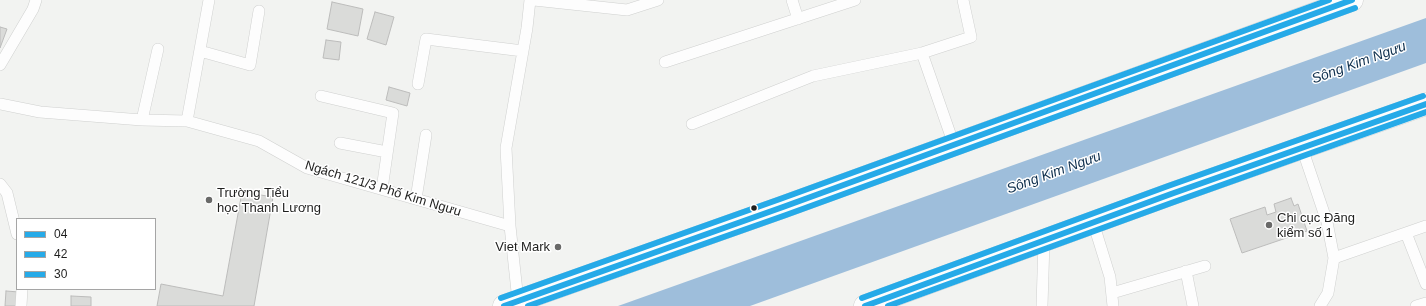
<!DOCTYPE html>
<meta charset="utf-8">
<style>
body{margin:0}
#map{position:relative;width:1426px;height:306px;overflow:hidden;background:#f2f3f1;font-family:Arial,sans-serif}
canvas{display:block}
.legend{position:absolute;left:16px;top:218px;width:140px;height:72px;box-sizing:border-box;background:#fff;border:1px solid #a5a5a5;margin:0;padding:5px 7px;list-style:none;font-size:12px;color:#1f1f1e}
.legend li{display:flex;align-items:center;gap:8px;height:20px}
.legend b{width:20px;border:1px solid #a5a5a5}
</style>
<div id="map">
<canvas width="1426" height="306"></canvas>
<ul class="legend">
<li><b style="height:5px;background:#26aae8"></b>04</li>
<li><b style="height:5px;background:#26aae8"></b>42</li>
<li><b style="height:5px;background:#26aae8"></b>30</li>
</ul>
</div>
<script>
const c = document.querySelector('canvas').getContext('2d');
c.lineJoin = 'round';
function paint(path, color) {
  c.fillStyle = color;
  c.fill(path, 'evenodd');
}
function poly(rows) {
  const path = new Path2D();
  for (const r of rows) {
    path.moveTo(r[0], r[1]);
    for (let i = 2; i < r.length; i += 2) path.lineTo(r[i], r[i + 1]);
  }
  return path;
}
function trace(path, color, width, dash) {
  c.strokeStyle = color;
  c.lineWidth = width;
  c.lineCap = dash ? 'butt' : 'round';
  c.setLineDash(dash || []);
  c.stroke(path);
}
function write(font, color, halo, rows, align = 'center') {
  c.font = font + ' Arial,sans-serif';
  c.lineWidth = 3;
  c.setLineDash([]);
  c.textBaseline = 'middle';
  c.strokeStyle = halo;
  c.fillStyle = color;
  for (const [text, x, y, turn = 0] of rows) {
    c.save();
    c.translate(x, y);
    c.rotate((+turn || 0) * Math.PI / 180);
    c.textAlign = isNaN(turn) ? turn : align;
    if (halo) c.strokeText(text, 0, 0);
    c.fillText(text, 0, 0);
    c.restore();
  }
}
paint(poly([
 [1426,18,1426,63,750,306,618,306]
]), '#9ebedb');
const building = poly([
 [332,2,363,9,358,36,327,29,332,2],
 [375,12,394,17,386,45,367,39,375,12],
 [0,27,7,29,0,48,0,27],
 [326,40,341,42,339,60,323,58,326,40],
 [389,87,410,93,407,106,386,100,389,87],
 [242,192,273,197,254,306,157,306,161,284,223,296,242,192],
 [1291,198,1294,206,1298,204,1307,231,1242,253,1230,219,1265,207,1267,215,1276,212,1274,204,1291,198],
 [6,291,19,292,18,306,5,306,6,291],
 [71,296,91,297,91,306,71,306,71,296]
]);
paint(building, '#dadbd9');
trace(building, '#bcbcbb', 1);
const service = poly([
 [534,0,627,10,658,0],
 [792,0,798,19],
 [200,51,250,65,259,11],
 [922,53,954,145],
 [665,62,855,0],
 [0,65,33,9,36,0],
 [418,84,426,39,523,51],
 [321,96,393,113,382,189],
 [0,104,40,112,142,120,187,121,259,141,307,168,510,226],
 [142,120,158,49],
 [187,121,209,0],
 [692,124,813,76,922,53,971,37,963,0],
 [340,143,387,152],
 [1302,148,1327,222,1334,258,1328,293,1320,306],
 [0,184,7,193,17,234],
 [416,199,426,135],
 [1093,222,1110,277,1113,306],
 [1406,233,1426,284],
 [1334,258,1426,226],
 [1186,271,1193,306],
 [1112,293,1205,266],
 [518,301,510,226,506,148,527,28,530,0],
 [21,306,22,289],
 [1042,306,1044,241],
 [1416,306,1426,303]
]);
const secondary = poly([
 [504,306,783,207,1352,0],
 [865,306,1171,194,1426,104]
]);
trace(service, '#cfd0cf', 12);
trace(secondary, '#cfd0cf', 23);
trace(service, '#fdfdfd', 11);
trace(secondary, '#fdfdfd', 22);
trace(poly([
 [504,306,783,207,1352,0],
 [865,306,1171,194,1426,104]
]), '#26aae8', 6);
trace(poly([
 [528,306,786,215,1355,8],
 [888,306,1174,202,1426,112]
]), '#26aae8', 6);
trace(poly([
 [501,298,780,199,1329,0],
 [862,298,1168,186,1423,96]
]), '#26aae8', 6);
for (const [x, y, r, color] of [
 [209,200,4,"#696968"],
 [754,208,3.5,"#1f1f1e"],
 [1269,225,4,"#696968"],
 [558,247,4,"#696968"]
]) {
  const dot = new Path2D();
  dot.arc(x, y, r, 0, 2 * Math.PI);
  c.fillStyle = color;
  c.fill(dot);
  trace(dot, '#fff', 1.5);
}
write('13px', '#1f1f1e', '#fff', [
 ["Ngách 121/3 Phố Kim Ngưu",383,189,17]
]);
write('13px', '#1f1f1e', '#fff', [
 ["Trường Tiểu",217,193],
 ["học Thanh Lương",217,208],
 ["Chi cục Đăng",1277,218],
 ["kiểm số 1",1277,233],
 ["Viet Mark",550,247,"right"]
], 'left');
write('italic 14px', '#0f304e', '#fff', [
 ["Sông Kim Ngưu",1359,63,-20],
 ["Sông Kim Ngưu",1054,173,-20]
]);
</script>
